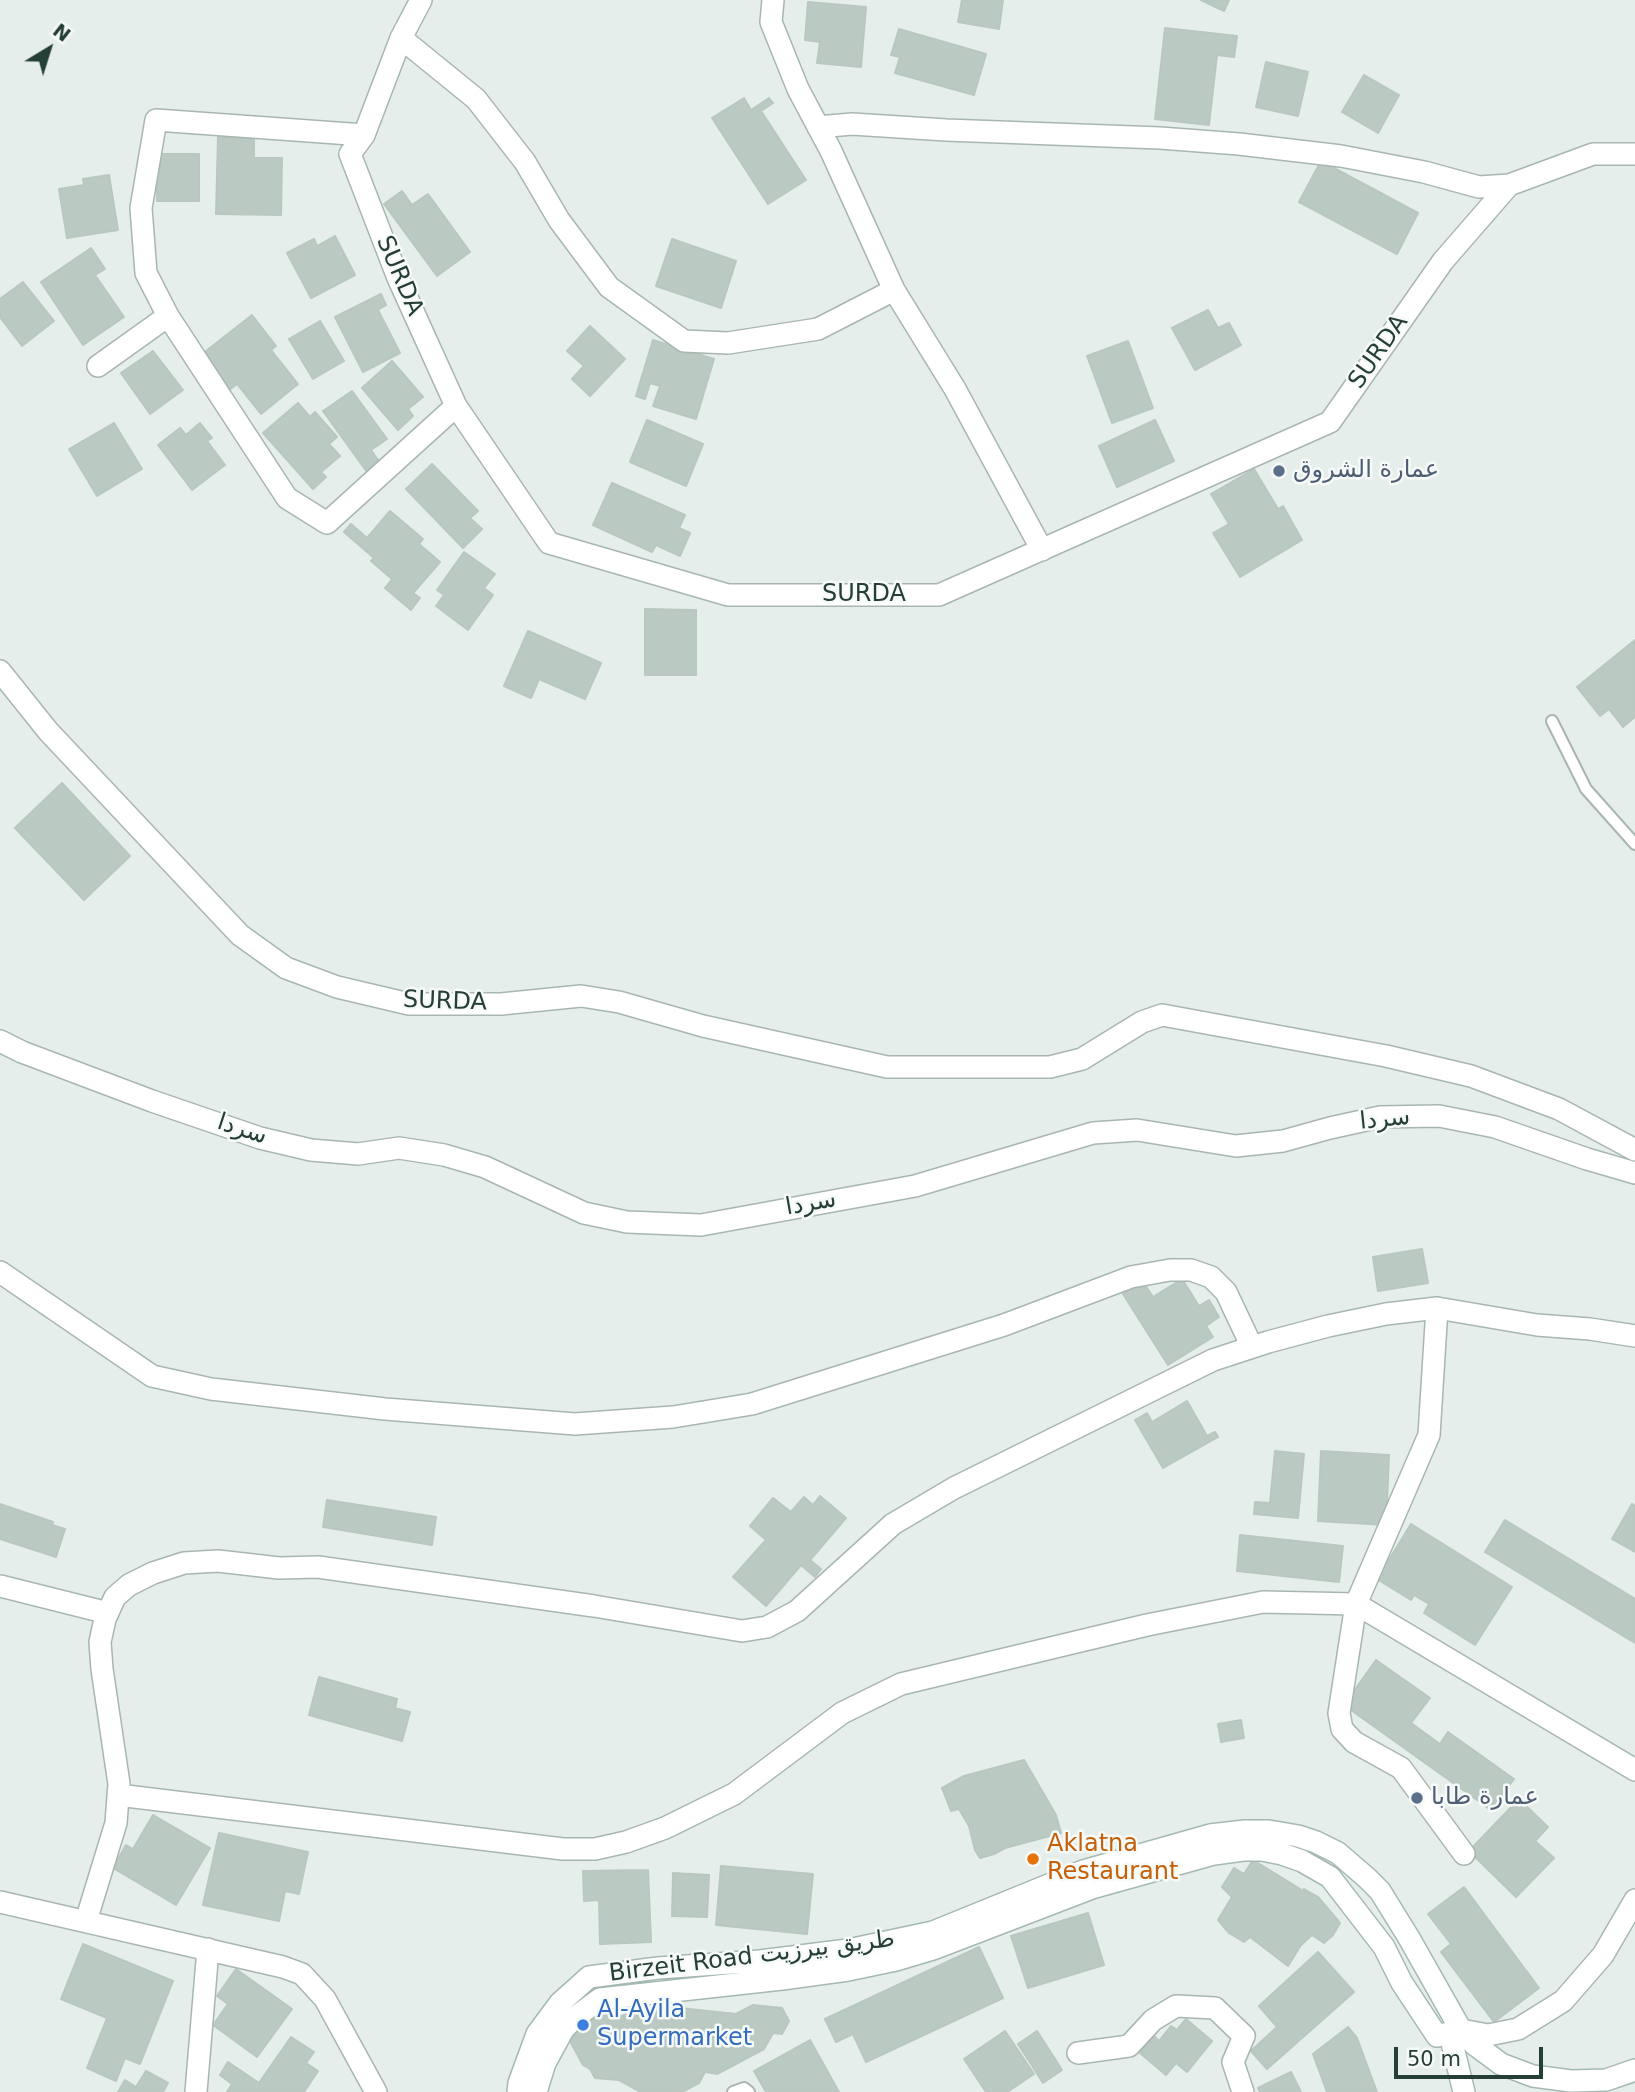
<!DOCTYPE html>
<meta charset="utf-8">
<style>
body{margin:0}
#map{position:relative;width:1635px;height:2092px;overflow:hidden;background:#e5eeea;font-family:"DejaVu Sans",sans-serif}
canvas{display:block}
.north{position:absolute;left:14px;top:14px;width:70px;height:70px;-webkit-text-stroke:5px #f6faf8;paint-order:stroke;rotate:38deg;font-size:19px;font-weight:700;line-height:28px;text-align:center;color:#253f37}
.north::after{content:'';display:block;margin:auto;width:24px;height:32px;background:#253f37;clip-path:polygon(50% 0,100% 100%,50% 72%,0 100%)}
.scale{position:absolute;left:1394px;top:2047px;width:149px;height:32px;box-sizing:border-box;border:4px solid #253f37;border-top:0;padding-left:9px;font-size:21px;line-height:24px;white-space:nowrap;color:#253f37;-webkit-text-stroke:5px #f6faf8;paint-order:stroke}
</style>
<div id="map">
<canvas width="1635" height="2092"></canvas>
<div class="north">N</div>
<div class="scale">50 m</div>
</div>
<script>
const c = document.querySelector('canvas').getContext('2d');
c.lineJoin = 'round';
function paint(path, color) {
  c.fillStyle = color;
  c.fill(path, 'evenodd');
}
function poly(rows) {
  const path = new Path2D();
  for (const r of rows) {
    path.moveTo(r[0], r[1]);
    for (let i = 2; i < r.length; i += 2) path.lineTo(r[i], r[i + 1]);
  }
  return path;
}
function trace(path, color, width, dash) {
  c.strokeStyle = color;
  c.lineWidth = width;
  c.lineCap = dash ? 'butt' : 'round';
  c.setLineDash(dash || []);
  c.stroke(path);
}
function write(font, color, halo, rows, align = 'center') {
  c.font = font + ' "DejaVu Sans",Cairo,sans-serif';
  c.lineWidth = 5;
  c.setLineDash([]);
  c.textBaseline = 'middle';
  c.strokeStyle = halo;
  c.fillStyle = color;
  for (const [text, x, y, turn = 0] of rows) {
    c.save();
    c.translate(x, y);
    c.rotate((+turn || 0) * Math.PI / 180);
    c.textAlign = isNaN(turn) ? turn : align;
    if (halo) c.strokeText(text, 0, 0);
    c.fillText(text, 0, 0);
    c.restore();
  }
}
const building = poly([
 [962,0,1003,0,999,29,958,22,962,0],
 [1201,0,1229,0,1224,11,1201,0],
 [808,2,866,7,861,67,817,63,820,42,805,40,808,2],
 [1165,28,1237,36,1234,57,1217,55,1209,125,1155,119,1165,28],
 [899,29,986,54,974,95,895,73,900,57,891,55,899,29],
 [1266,62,1308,72,1298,116,1256,107,1266,62],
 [1364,75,1399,95,1378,133,1342,112,1364,75],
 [744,98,751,110,769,98,773,103,761,111,806,180,768,204,712,118,744,98],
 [218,137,254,138,254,158,282,158,281,215,216,214,218,137],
 [157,154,199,154,199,201,157,201,157,154],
 [1321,161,1418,213,1397,254,1299,202,1321,161],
 [109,175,118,230,67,238,59,189,84,185,83,179,109,175],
 [402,191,412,205,428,194,470,252,437,276,384,204,402,191],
 [335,236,355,275,311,298,287,253,314,239,317,246,335,236],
 [672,239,736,261,721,308,656,286,672,239],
 [91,248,105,269,95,275,124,317,83,345,41,282,91,248],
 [23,282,54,321,22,346,0,317,0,299,23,282],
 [381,294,386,305,378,310,400,353,363,372,335,317,381,294],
 [1208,310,1218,328,1229,323,1241,345,1195,370,1172,328,1208,310],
 [252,315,276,346,271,350,298,384,261,414,237,384,229,390,201,355,252,315],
 [320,321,344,361,313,379,289,339,320,321],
 [590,326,625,359,590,396,572,379,584,366,567,351,590,326],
 [653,340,714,359,696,419,653,406,660,386,650,383,645,399,636,396,653,340],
 [1128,341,1153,408,1112,423,1087,356,1128,341],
 [153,351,183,390,150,414,121,373,153,351],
 [392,361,423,397,408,409,413,416,398,430,362,388,392,361],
 [352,391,387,439,371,450,380,463,367,472,323,411,352,391],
 [298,403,310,417,315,412,337,437,329,444,340,456,321,472,326,477,313,489,263,433,298,403],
 [647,420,703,444,686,486,630,462,647,420],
 [1155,420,1174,461,1117,487,1099,446,1155,420],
 [114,423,142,469,97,496,69,449,114,423],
 [200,423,212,438,207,441,225,465,192,490,158,445,180,428,186,435,200,423],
 [432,464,478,511,470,518,482,529,463,548,406,489,432,464],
 [1254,469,1278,509,1283,506,1302,540,1240,577,1213,533,1229,524,1211,494,1254,469],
 [612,483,685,515,679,528,690,533,680,556,656,545,652,552,593,525,612,483],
 [390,511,423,539,419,544,440,562,413,593,420,598,411,610,385,588,392,579,371,561,374,558,344,532,351,524,367,538,390,511],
 [464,552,495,574,484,588,493,595,468,630,436,606,444,595,437,590,464,552],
 [645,609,696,610,696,675,645,675,645,609],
 [528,631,601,663,585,699,539,679,531,698,504,686,528,631],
 [1635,640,1635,717,1623,727,1609,709,1600,716,1577,687,1635,640],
 [62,783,130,856,84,900,15,828,62,783],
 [1422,1249,1428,1283,1378,1291,1373,1257,1422,1249],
 [1182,1279,1199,1306,1209,1300,1219,1317,1206,1326,1213,1337,1168,1365,1123,1294,1143,1282,1153,1297,1182,1279],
 [1187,1401,1207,1436,1215,1432,1218,1437,1163,1468,1135,1420,1147,1413,1152,1422,1187,1401],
 [1275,1451,1304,1454,1298,1518,1254,1514,1255,1502,1270,1503,1275,1451],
 [1321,1451,1389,1455,1386,1525,1318,1521,1321,1451],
 [820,1496,846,1518,810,1560,821,1569,815,1577,801,1565,766,1606,733,1577,766,1540,750,1526,773,1498,791,1512,804,1497,813,1505,820,1496],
 [327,1500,436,1517,432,1545,323,1527,327,1500],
 [0,1504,53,1522,52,1525,65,1529,56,1557,0,1539,0,1504],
 [1632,1504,1635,1506,1635,1552,1612,1539,1632,1504],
 [1505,1520,1635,1599,1635,1643,1485,1552,1505,1520],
 [1411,1524,1512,1587,1475,1645,1424,1613,1429,1604,1414,1595,1411,1600,1377,1579,1411,1524],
 [1240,1535,1343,1546,1339,1582,1237,1571,1240,1535],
 [1376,1660,1430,1698,1411,1723,1440,1744,1448,1732,1514,1779,1491,1810,1344,1705,1376,1660],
 [319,1677,397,1699,395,1708,410,1712,402,1741,309,1715,319,1677],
 [1241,1720,1244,1738,1221,1742,1218,1724,1241,1720],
 [1024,1760,1056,1815,1061,1833,1005,1848,994,1854,980,1858,975,1850,969,1826,959,1809,951,1811,942,1788,964,1776,1024,1760],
 [1519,1799,1548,1827,1535,1841,1554,1858,1516,1897,1469,1851,1519,1799],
 [153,1815,210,1848,176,1905,113,1868,126,1845,133,1849,153,1815],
 [219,1833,308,1852,299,1894,285,1891,279,1921,203,1905,219,1833],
 [1253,1860,1310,1895,1304,1889,1318,1897,1340,1923,1333,1935,1324,1943,1312,1935,1301,1945,1288,1966,1250,1937,1244,1942,1229,1933,1218,1920,1232,1897,1222,1887,1234,1868,1244,1874,1253,1860],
 [721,1866,813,1874,807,1934,716,1925,721,1866],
 [648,1870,651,1942,600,1944,599,1900,584,1901,583,1871,648,1870],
 [673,1873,709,1875,707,1917,672,1916,673,1873],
 [1464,1887,1539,1988,1494,2022,1441,1952,1451,1944,1428,1914,1464,1887],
 [1088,1913,1104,1965,1028,1988,1011,1936,1088,1913],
 [83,1944,173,1981,140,2064,125,2058,116,2081,87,2068,107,2018,61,1999,83,1944],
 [979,1947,1003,1998,866,2062,853,2034,836,2042,825,2019,979,1947],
 [1318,1952,1354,1992,1267,2069,1251,2051,1277,2027,1259,2006,1318,1952],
 [236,1969,292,2009,257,2057,213,2025,228,2004,217,1996,236,1969],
 [642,2004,736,2014,753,2005,782,2008,789,2021,782,2034,773,2033,764,2049,717,2074,705,2072,699,2083,682,2092,639,2091,619,2080,595,2078,590,2069,583,2065,569,2039,575,2028,601,2014,622,2016,642,2004],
 [1186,2019,1212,2041,1187,2072,1176,2063,1166,2075,1140,2053,1154,2036,1159,2041,1171,2026,1177,2030,1186,2019],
 [1348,2027,1357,2038,1377,2092,1327,2092,1313,2054,1348,2027],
 [1005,2031,1034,2074,1007,2092,986,2092,964,2059,1005,2031],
 [1037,2031,1062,2070,1043,2083,1018,2044,1037,2031],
 [291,2037,314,2052,306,2063,318,2071,304,2092,227,2092,232,2084,220,2075,228,2062,259,2083,291,2037],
 [810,2040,839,2092,766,2092,754,2071,810,2040],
 [146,2071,168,2083,163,2092,118,2092,125,2080,136,2087,146,2071],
 [1291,2072,1301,2092,1260,2092,1258,2088,1291,2072]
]);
paint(building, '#bbc9c3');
trace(building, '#b8c7c0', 2);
const service = poly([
 [1552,721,1586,789,1635,844],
 [733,2092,744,2088,749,2092]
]);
const minor = poly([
 [421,0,401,38,364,135,350,154,398,278,456,406,549,543,728,595,939,595,1330,422,1443,261,1509,185,1593,154,1635,154],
 [773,0,771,22,798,89,831,151,894,290,955,389,1042,550],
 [401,38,476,99,525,162,559,220,609,287,684,341,728,343,818,329,894,290],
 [818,127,852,124,946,130,1160,138,1239,144,1341,156,1424,172,1479,187,1509,185],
 [364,135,156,120,141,208,146,273,168,316,287,498,327,523,456,406],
 [98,366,168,316],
 [0,671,48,731,240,935,286,968,337,987,409,1004,501,1004,581,996,619,1002,703,1026,887,1067,1050,1067,1082,1059,1142,1022,1162,1015,1386,1056,1471,1076,1559,1109,1635,1150],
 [0,1272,152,1376,211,1389,385,1409,575,1424,673,1417,752,1404,1004,1325,1131,1277,1170,1270,1191,1270,1211,1277,1226,1292,1252,1347],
 [1437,1308,1429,1435,1356,1604,1339,1713,1342,1729,1354,1742,1401,1768,1464,1854],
 [0,1586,108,1613],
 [118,1795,563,1849,595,1849,626,1842,665,1828,734,1794,842,1713,901,1684,1147,1625,1263,1602,1356,1604,1635,1770],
 [0,1902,283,1967,302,1974,325,1999,376,2092],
 [86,1921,116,1823,119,1784,102,1669,100,1642,105,1619,115,1597,129,1585,153,1573,184,1563,218,1561,279,1568,318,1567,594,1606,742,1631,767,1627,797,1611,893,1524,954,1488,1213,1360,1268,1342,1328,1326,1386,1314,1437,1308,1537,1325,1590,1329,1635,1336],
 [1461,2030,1488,2035,1518,2029,1563,2001,1603,1955,1635,1900],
 [1078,2053,1129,2046,1153,2020,1176,2006,1215,2008,1244,2036,1233,2062,1243,2092],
 [196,2092,208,1949]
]);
const tertiary = poly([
 [0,1041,22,1052,152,1101,260,1138,311,1150,358,1154,399,1148,444,1155,485,1167,584,1213,627,1222,701,1225,915,1186,1093,1133,1137,1130,1236,1146,1283,1141,1330,1128,1380,1117,1439,1116,1495,1127,1587,1159,1635,1173]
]);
const secondary = poly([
 [1461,2030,1452,2043,1464,2092],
 [518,2092,519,2083,537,2034,560,2003,589,1977,658,1968,760,1961,848,1950,933,1932,1083,1871,1210,1835,1245,1831,1269,1831,1298,1836,1316,1842,1338,1853,1367,1878,1380,1891,1409,1938,1461,2030,1474,2044,1501,2064,1533,2076,1571,2081,1606,2080,1635,2070],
 [536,2092,545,2063,563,2030,573,2019,600,1999,782,1979,848,1970,896,1960,933,1949,1092,1888,1214,1854,1243,1850,1262,1850,1282,1854,1302,1861,1330,1877,1384,1947,1402,1983,1437,2036,1461,2030]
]);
trace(service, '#a8b6b1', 14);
trace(minor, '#a8b6b1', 24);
trace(tertiary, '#a8b6b1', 24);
trace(secondary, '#a4b9b1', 24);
trace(service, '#fff', 10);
trace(minor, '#fff', 21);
trace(tertiary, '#fff', 21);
trace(secondary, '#fff', 21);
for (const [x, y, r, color] of [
 [1279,471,7,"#5c6f8a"],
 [1417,1798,7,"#5c6f8a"],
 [1033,1859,7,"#e8710a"],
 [583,2025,7,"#3f7fe0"]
]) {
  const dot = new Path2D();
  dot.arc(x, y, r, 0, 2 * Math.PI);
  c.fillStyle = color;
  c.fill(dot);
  trace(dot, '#f6faf8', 2.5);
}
write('24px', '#253f37', '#f6faf8', [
 ["SURDA",399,276,67],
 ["SURDA",1379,352,-55],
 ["SURDA",864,595],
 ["SURDA",445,1002,2],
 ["سردا",1385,1120,-6],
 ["سردا",242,1130,18],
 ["سردا",811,1204,-10],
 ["Birzeit Road طريق بيرزيت",752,1957,-7]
]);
write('24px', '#4e5e75', '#f6faf8', [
 ["عمارة الشروق",1293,471],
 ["عمارة طابا",1431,1798]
], 'left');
write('24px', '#c56008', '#f6faf8', [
 ["Aklatna",1047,1845],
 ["Restaurant",1047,1873]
], 'left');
write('24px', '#366cbe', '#f6faf8', [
 ["Al-Ayila",597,2011],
 ["Supermarket",597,2039]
], 'left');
</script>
